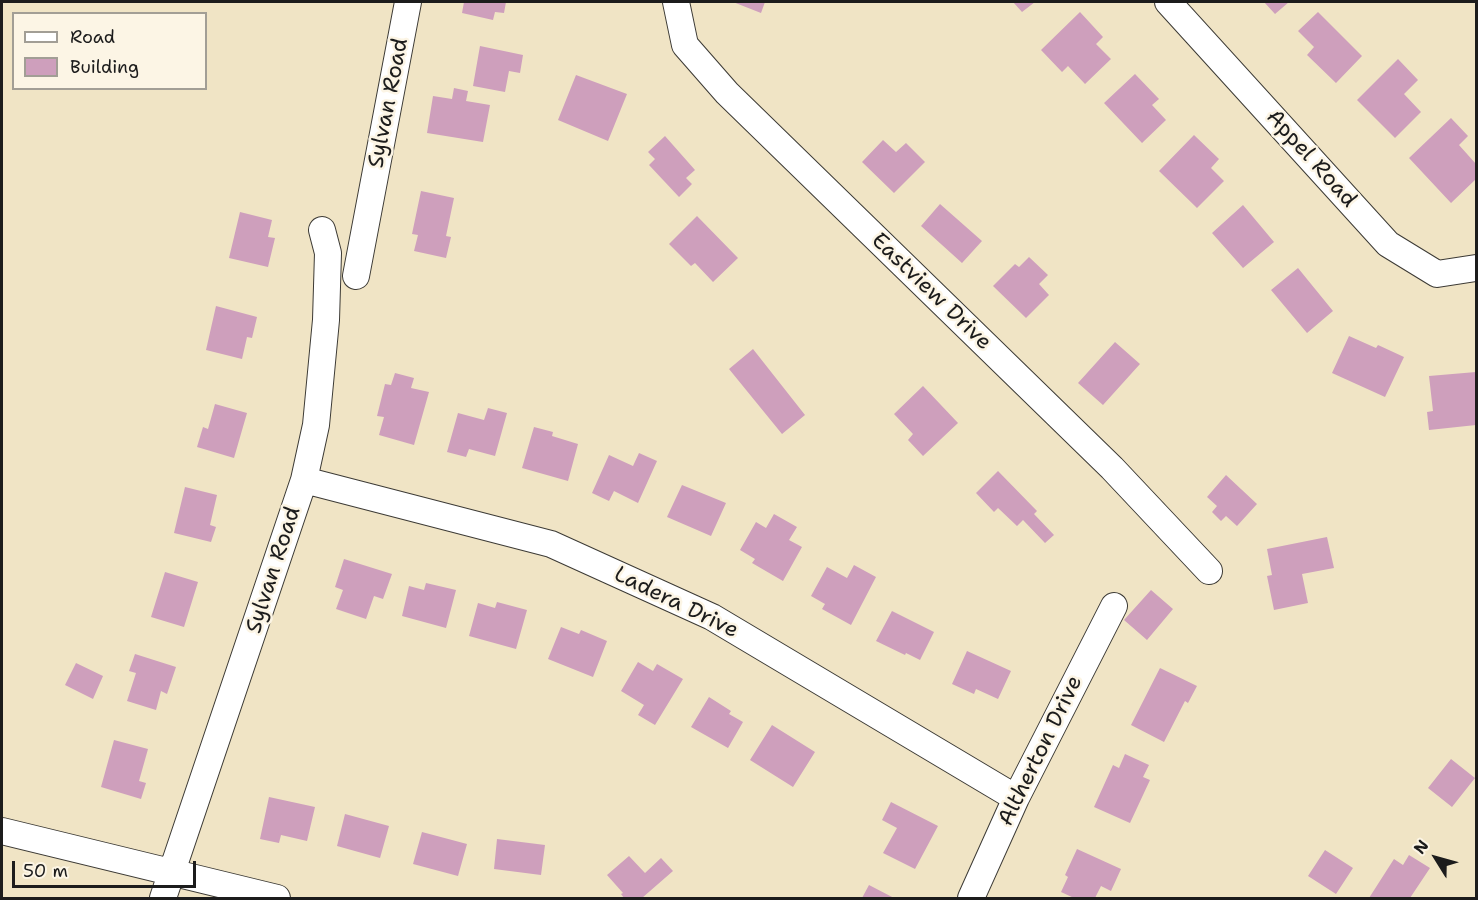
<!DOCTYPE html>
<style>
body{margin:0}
#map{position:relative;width:1478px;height:900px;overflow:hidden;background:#f0e4c5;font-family:"Shantell Sans",sans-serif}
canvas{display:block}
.frame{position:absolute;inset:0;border:3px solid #1c1c1c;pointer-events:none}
.legend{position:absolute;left:12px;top:12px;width:195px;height:78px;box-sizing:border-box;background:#fcf5e5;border:2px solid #a29e95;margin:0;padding:8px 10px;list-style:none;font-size:18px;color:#1c1c1c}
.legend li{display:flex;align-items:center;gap:12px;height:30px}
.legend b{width:30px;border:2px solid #a29e95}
.north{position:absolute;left:1406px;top:828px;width:60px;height:60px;-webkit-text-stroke:4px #fcf5e5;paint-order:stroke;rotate:307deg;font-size:16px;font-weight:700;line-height:24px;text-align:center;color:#1c1c1c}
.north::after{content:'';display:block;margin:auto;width:21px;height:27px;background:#1c1c1c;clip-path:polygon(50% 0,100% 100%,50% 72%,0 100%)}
.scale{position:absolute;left:12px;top:861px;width:184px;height:27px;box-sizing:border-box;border:3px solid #1c1c1c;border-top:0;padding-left:8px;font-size:18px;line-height:21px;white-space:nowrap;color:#1c1c1c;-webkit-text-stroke:4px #fcf5e5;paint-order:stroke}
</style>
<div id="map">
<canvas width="1478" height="900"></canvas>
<div class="frame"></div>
<ul class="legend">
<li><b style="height:8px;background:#fff"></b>Road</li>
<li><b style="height:16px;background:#ce9fbc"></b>Building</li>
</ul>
<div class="north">N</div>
<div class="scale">50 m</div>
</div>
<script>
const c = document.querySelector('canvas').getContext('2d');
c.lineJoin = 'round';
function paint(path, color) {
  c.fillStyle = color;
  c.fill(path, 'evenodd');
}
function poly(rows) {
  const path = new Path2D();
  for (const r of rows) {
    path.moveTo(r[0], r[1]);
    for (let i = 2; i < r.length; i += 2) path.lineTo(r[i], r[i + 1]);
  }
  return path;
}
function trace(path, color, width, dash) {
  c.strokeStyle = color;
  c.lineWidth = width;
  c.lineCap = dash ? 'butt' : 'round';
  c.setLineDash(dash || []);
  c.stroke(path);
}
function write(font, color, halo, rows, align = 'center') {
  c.font = font + ' "Shantell Sans",sans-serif';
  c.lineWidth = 5;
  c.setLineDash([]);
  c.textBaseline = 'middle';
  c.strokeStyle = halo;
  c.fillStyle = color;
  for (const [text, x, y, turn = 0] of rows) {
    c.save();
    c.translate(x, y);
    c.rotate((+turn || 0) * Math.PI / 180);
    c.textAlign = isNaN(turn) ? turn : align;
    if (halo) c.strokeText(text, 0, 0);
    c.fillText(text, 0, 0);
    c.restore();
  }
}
paint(poly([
 [464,2,506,2,504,13,495,12,493,20,462,13],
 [733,2,765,2,761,13],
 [1013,2,1035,2,1022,12],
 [1264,2,1289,2,1275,14],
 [1080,12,1103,37,1096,44,1111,59,1085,84,1068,66,1062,72,1041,50],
 [1318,12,1362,56,1336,83,1307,55,1314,47,1298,31],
 [480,46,523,55,520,73,509,71,505,92,473,86],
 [1398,59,1418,80,1404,94,1421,112,1395,138,1357,100],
 [1135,74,1159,99,1152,105,1166,120,1142,143,1104,103],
 [576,75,627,94,608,141,558,120],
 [454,88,468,91,466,101,490,105,483,142,427,133,433,96,452,99],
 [1451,118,1468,136,1459,145,1476,164,1476,179,1451,203,1409,158],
 [1194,135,1219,159,1211,168,1224,181,1197,208,1159,171],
 [665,136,695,170,686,178,692,184,679,197,649,165,655,159,648,152],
 [883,140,896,152,906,143,925,162,894,193,862,162],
 [421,191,454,198,446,236,451,237,446,258,414,251,418,235,412,234],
 [940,204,982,241,962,263,921,226],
 [1243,205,1274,242,1243,268,1212,233],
 [240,212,272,220,268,237,275,238,268,267,229,258],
 [697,216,738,258,713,282,695,263,691,266,669,244],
 [1029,257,1048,275,1039,284,1049,295,1026,318,993,286,1015,264,1019,267],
 [1298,268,1333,311,1307,333,1271,290],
 [216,306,257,317,252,338,247,337,242,359,206,350],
 [1349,336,1376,348,1378,345,1404,357,1385,397,1332,373],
 [1115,342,1140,364,1103,405,1078,383],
 [753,349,805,415,782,434,729,369],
 [1476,372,1476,425,1429,430,1427,412,1433,411,1429,376],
 [395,373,414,378,411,388,429,392,414,445,379,435,384,417,377,416,385,384,391,385],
 [923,386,958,423,923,456,908,440,913,434,894,414],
 [215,404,247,413,234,458,197,447,203,427,208,429],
 [488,408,507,413,495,456,469,449,466,457,447,452,458,413,484,420],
 [534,427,553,432,552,436,578,444,568,481,522,468],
 [639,453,657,461,638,503,614,491,609,501,592,493,609,455,633,466],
 [998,471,1037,511,1034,514,1054,535,1045,543,1023,520,1017,526,998,508,994,512,976,493],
 [1226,475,1257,504,1237,526,1226,516,1221,521,1212,512,1217,506,1207,497],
 [682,485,726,503,711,536,667,517],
 [185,487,217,495,210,525,216,527,211,542,174,533],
 [774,514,797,527,789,540,802,547,783,581,752,563,755,559,740,550,756,522,766,528],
 [1327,537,1334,568,1302,574,1308,603,1274,610,1267,576,1272,575,1267,549],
 [344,559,392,574,383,599,374,596,366,619,336,609,343,590,335,587],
 [854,565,876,577,851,625,822,609,825,604,811,596,827,567,847,578],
 [165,572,198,582,184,627,151,617],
 [426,583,456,590,446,628,402,616,409,586,424,590],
 [1151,590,1173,609,1147,640,1124,620],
 [497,602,527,610,516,649,469,636,478,603,495,608],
 [892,611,934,632,920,660,906,653,905,655,876,641],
 [561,627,579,634,581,630,607,641,593,677,548,659],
 [967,651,1011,671,998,699,976,689,974,694,952,684],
 [135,654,176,667,167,694,161,691,156,710,127,701,136,673,129,671],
 [638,662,653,671,657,664,683,679,655,725,638,715,644,705,621,691],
 [76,663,103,676,93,699,65,685],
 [1160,668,1197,686,1188,703,1185,701,1164,742,1131,725],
 [709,697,731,711,729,714,743,722,728,748,691,727],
 [772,725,815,752,793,787,750,760],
 [114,740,148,749,139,781,146,783,141,799,101,787],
 [1125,754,1149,765,1143,777,1150,780,1130,823,1094,807,1113,765,1119,768],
 [1451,759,1475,778,1452,807,1428,788],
 [269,797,315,807,307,841,281,835,279,843,260,839],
 [891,802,938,826,915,869,883,853,897,828,882,820],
 [345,814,389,826,380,858,337,846],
 [422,832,467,844,458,876,413,864],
 [497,839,545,845,541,875,494,869],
 [1077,849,1121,869,1111,891,1101,886,1095,898,1074,898,1061,892,1068,877,1065,875],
 [1325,850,1353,868,1336,894,1308,876],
 [1409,855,1430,868,1410,898,1369,898,1394,859,1403,865],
 [629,856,645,873,661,858,673,871,642,898,624,898,621,894,623,893,607,875],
 [869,885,894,898,862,898]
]), '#ce9fbc');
const street = poly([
 [676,2,685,45,727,93,1112,468,1209,571],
 [1168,2,1388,244,1437,274,1476,268],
 [356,276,408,2],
 [304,480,551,544,712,617,1016,798],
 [2,831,277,898],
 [163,898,304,480,316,425,326,320,328,253,322,230],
 [971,898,1016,798,1114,606]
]);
trace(street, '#3c3a35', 28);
trace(street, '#fff', 26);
write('22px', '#1c1c1c', '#fcf5e5', [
 ["Sylvan Road",389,103,-79],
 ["Appel Road",1311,159,48],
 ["Eastview Drive",931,292,44],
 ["Sylvan Road",274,570,-72],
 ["Ladera Drive",676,603,26],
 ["Altherton Drive",1041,751,-64]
]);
</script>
